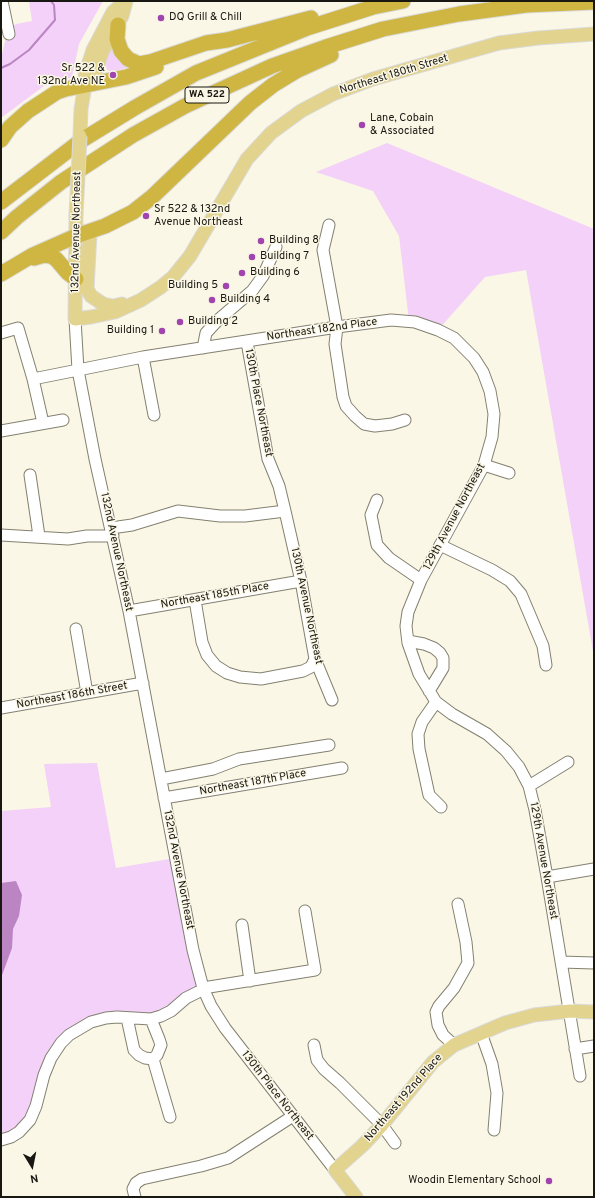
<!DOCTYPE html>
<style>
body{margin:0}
#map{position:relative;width:595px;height:1198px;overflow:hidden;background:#fbf7e6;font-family:Overpass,sans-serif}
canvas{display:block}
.frame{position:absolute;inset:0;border:2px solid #181711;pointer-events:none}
.north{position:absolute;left:12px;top:1146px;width:40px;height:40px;-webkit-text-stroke:3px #fbf7e6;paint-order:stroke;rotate:170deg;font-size:11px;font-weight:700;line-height:16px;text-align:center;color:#181711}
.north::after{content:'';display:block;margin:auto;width:14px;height:18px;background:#181711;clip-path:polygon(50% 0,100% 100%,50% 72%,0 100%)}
</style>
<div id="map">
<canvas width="595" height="1198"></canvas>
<div class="frame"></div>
<div class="north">N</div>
</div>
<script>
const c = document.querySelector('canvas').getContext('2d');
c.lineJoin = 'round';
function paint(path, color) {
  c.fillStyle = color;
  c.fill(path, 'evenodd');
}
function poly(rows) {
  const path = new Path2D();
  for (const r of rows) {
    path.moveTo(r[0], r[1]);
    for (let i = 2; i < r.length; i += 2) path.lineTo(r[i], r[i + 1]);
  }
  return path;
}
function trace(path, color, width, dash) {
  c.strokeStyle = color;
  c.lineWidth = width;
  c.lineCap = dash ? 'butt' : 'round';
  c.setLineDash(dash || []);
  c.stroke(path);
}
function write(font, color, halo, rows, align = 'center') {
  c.font = font + ' Overpass,sans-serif';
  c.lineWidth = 3;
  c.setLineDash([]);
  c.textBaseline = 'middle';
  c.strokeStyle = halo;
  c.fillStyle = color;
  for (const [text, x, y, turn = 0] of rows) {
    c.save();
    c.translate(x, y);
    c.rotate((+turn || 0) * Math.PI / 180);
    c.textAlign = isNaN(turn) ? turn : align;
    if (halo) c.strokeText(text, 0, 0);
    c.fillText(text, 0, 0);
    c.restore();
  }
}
paint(poly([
 [33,1,103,1,79,44,72,77,44,86,1,118,1,55,2,54,8,29,16,24,32,21,29,2],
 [111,44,129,67,112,72,107,70,106,66,103,65],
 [387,143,594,229,594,657,526,270,485,277,438,330,409,321,399,236,373,191,316,172],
 [97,763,116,868,175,858,203,988,161,1016,106,1018,61,1043,30,1120,1,1140,1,811,51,807,44,764]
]), '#f3d1f8');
paint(poly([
 [16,881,22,895,19,916,13,929,12,948,1,978,1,883]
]), '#bb85c3');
trace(poly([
 [1,68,10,64,29,50,55,20,54,5,51,1]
]), '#bb85c3', 2);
const minor = poly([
 [2,1,9,34],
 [329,225,323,250,337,327,335,344,343,397,346,406,355,416,364,424,375,426,392,424,405,420],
 [75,319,78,370,95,459,129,611,193,950,203,988,211,1006,225,1028,335,1170],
 [1,333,18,328,33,379,43,423],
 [247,342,268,459,279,486,285,511,301,581,315,659,332,700],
 [203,348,206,333,218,320,252,291,263,276,276,247],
 [143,357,154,415],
 [33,379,143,357,337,327,391,320,415,322,438,330,454,338,474,358,483,372,490,391,494,414,492,437,484,465,421,580,408,612,406,626,408,643,419,674,436,702,452,714,487,734,506,751,519,767,529,786,535,810,547,877,580,1076],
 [1,431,63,420],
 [484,465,509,473],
 [30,475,39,536],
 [377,500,371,515,377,545,389,558,421,580],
 [111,528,132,525,178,511,220,516,245,516,285,511],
 [1,535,68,539,87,536,113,536],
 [440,545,492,570,510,581,521,594,543,646,546,665],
 [195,600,202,642,207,655,216,666,227,673,240,677,261,679,303,671,311,667,315,659],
 [129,611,301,581],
 [76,629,87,693],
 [408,641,424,644,434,648,440,653,443,658,443,668,429,691],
 [436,702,422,722,418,734,419,749,429,795,441,807],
 [1,708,143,683],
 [161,779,213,769,239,759,329,745],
 [529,786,568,762],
 [164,798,342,768],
 [547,877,594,869],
 [242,925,250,981],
 [561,962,594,963],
 [203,988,315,970,305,911],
 [127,1018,134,1050,139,1055,145,1058,153,1059],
 [151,1019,159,1039,161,1045,157,1055,153,1059,170,1117],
 [481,1033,492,1064,497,1093,494,1130],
 [314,1045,317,1060,324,1069,340,1083,382,1125,395,1143],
 [454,1045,443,1035,438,1025,436,1012,439,1006,454,988,468,963,466,942,458,904],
 [575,1049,594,1046],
 [1,1140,11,1137,19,1132,30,1120,36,1106,44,1075,51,1058,61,1043,69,1035,91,1022,106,1018,117,1017,151,1019,161,1016,171,1011,186,998,198,992,204,990],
 [135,1197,133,1189,136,1183,142,1179,201,1166,228,1158,293,1116]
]);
const major = poly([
 [85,85,95,74,102,52,122,16,126,1],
 [80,136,81,109,85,85,85,75,93,50,113,12,125,2],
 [76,215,75,319,91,317,115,312,141,300,161,287,173,277,190,256,247,159,271,133,301,111,333,94,373,79,499,43,538,38,594,34],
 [90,232,87,289,91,296,103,304,113,306,122,304],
 [356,1197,335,1170,362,1146,382,1125,433,1062,454,1045,505,1023,534,1015,570,1011,594,1012]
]);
const highway = poly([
 [118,25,117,39,121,51,128,59,139,64,150,62,206,43,227,40,311,18],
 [1,140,10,127,28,111,57,92,66,89,126,77,156,67],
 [1,202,82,140,136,107,196,73,307,28,373,7,403,1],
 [1,232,17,217,61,182,133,135,185,106,272,66,326,47,383,29,459,14,526,5,594,2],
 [34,258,44,255,51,256,56,259,68,273,76,279],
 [1,274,33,255,76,236,105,226,133,212,152,197,250,103,273,85,296,71,331,55]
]);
trace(minor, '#838070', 13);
trace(major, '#dadad9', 15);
trace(highway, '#dadad9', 17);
trace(minor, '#fff', 11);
trace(major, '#e2d38e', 13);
trace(highway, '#cfb642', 15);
const majorBridge = poly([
 [76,215,80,136]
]);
trace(majorBridge, '#dadad9', 15, []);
trace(majorBridge, '#e2d38e', 13);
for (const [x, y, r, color] of [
 [161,18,4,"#a044ae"],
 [113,75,4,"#a044ae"],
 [362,125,4,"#a044ae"],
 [146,216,4,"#a044ae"],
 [261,241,4,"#a044ae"],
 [252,257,4,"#a044ae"],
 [242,273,4,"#a044ae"],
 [226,286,4,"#a044ae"],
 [212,300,4,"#a044ae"],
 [180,322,4,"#a044ae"],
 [162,331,4,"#a044ae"],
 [549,1181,4,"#a044ae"]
]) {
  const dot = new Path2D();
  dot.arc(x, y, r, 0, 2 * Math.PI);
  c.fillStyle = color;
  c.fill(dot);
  trace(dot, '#fbf7e6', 1.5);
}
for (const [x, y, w] of [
 [207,95,44]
]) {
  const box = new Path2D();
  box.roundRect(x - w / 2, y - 8, w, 16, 3);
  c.fillStyle = '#fbf7e6';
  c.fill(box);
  trace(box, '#181711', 1);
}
write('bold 10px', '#181711', null, [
 ["WA 522",207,95]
]);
write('11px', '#181711', '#fbf7e6', [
 ["DQ Grill & Chill",169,18],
 ["Sr 522 &",105,69,"right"],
 ["132nd Ave NE",105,82,"right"],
 ["Lane, Cobain",370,119],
 ["& Associated",370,132],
 ["Sr 522 & 132nd",154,210],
 ["Avenue Northeast",154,223],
 ["Building 8",269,241],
 ["Building 7",260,257],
 ["Building 6",250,273],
 ["Building 5",218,286,"right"],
 ["Building 4",220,300],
 ["Building 2",188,322],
 ["Building 1",154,331,"right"],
 ["Woodin Elementary School",541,1181,"right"]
], 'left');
write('11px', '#181711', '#fbf7e6', [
 ["Northeast 180th Street",394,75,-17],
 ["132nd Avenue Northeast",77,232,-89],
 ["Northeast 182nd Place",322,330,-8],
 ["130th Place Northeast",258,403,79],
 ["129th Avenue Northeast",455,517,-62],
 ["132nd Avenue Northeast",116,552,78],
 ["Northeast 185th Place",215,596,-10],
 ["130th Avenue Northeast",306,606,78],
 ["Northeast 186th Street",72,696,-10],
 ["Northeast 187th Place",253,783,-10],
 ["129th Avenue Northeast",543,861,80],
 ["132nd Avenue Northeast",178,870,79],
 ["130th Place Northeast",277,1096,52],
 ["Northeast 192nd Place",404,1098,-49]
]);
</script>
